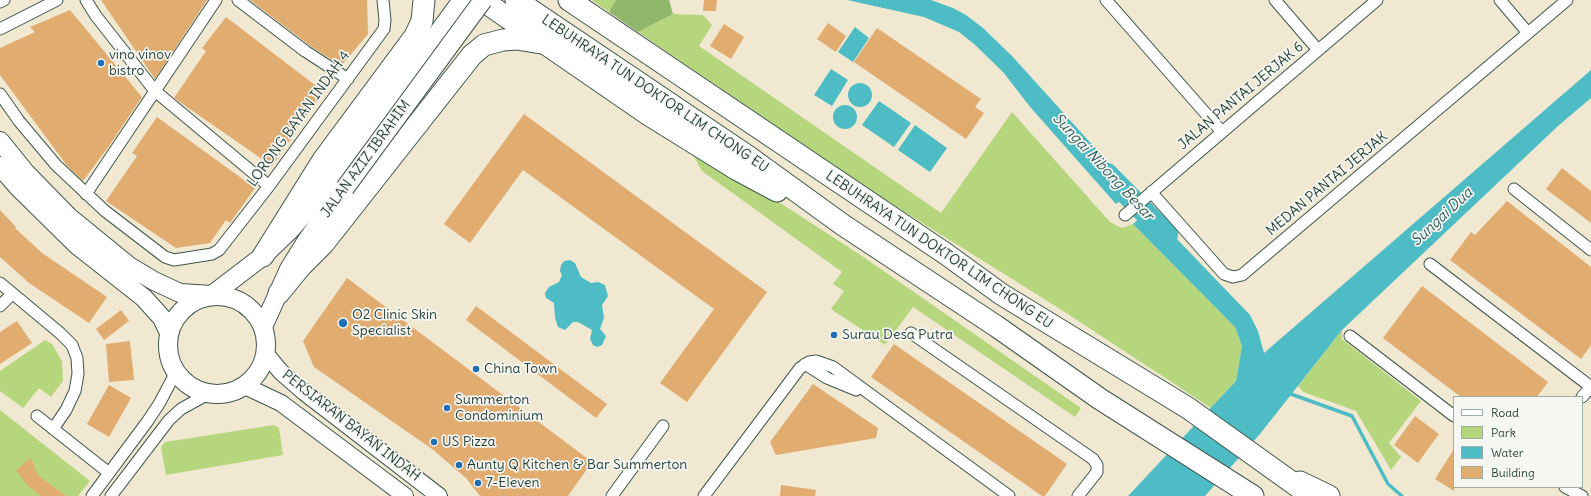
<!DOCTYPE html>
<style>
body{margin:0}
#map{position:relative;width:1591px;height:496px;overflow:hidden;background:#f0e8d1;font-family:Delius,sans-serif}
canvas{display:block}
.legend{position:absolute;left:1453px;top:396px;width:130px;height:92px;box-sizing:border-box;background:#f6f6f2;border:1px solid #a0aca6;margin:0;padding:5px 7px;list-style:none;font-size:12px;color:#1f3d34}
.legend li{display:flex;align-items:center;gap:8px;height:20px}
.legend b{width:20px;border:1px solid #a0aca6}
</style>
<div id="map">
<canvas width="1591" height="496"></canvas>
<ul class="legend">
<li><b style="height:5px;background:#fff"></b>Road</li>
<li><b style="height:11px;background:#b6d67d"></b>Park</li>
<li><b style="height:11px;background:#4ebcc4"></b>Water</li>
<li><b style="height:11px;background:#e0ac70"></b>Building</li>
</ul>
</div>
<script>
const c = document.querySelector('canvas').getContext('2d');
c.lineJoin = 'round';
function paint(path, color) {
  c.fillStyle = color;
  c.fill(path, 'evenodd');
}
function poly(rows) {
  const path = new Path2D();
  for (const r of rows) {
    if (r.length === 3) {
      path.moveTo(r[0] + r[2], r[1]);
      path.arc(r[0], r[1], r[2], 0, 2 * Math.PI);
      continue;
    }
    path.moveTo(r[0], r[1]);
    for (let i = 2; i < r.length; i += 2) path.lineTo(r[i], r[i + 1]);
  }
  return path;
}
function trace(path, color, width, dash) {
  c.strokeStyle = color;
  c.lineWidth = width;
  c.lineCap = dash ? 'butt' : 'round';
  c.setLineDash(dash || []);
  c.stroke(path);
}
function write(font, color, halo, rows, align = 'center') {
  c.font = font + ' Delius,sans-serif';
  c.lineWidth = 3.5;
  c.setLineDash([]);
  c.textBaseline = 'middle';
  c.strokeStyle = halo;
  c.fillStyle = color;
  for (const [text, x, y, turn = 0] of rows) {
    c.save();
    c.translate(x, y);
    c.rotate((+turn || 0) * Math.PI / 180);
    c.textAlign = isNaN(turn) ? turn : align;
    if (halo) c.strokeText(text, 0, 0);
    c.fillText(text, 0, 0);
    c.restore();
  }
}
paint(poly([
 [592,0,616,0,609,12],
 [673,14,703,15,712,25,699,46,941,213,1012,112,1110,222,1122,228,1133,224,1235,327,1242,346,1236,381,1211,408,1057,307,879,196,638,32],
 [636,116,785,206,862,256,1081,408,1075,417,913,307,885,345,831,309,844,291,833,284,842,272,702,171,693,155],
 [1342,330,1342,339,1421,401,1389,443,1401,457,1391,470,1356,411,1303,392,1298,386],
 [45,340,52,344,62,361,63,381,51,397,39,388,23,408,0,391,0,371],
 [0,410,90,481,78,496,0,496],
 [274,425,279,428,283,455,166,475,161,447,165,442]
]), '#b6d67d');
paint(poly([
 [616,0,669,0,673,14,638,32,609,12]
]), '#90b76c');
paint(poly([
 [847,0,931,0,953,8,966,15,983,28,1012,56,1134,191,1116,204,1031,108,1003,72,974,44,959,32,924,17],
 [855,27,869,38,853,62,838,52],
 [831,69,848,80,832,106,814,95],
 [1591,70,1591,98,1558,126,1342,330,1260,434,1205,496,1128,496,1236,381,1242,346,1235,327,1133,224,1149,210,1250,315,1258,331,1264,353],
 [860,95,12],
 [879,101,911,123,894,147,862,125],
 [845,117,12],
 [915,125,947,148,930,172,898,150],
 [570,260,575,263,581,277,591,283,598,282,605,285,608,296,602,305,604,318,600,329,606,336,602,345,597,347,593,345,590,339,592,330,578,322,573,322,565,330,558,327,555,318,554,303,546,298,545,293,549,287,559,282,562,275,560,271,561,265,564,261]
]), '#4ebcc4');
trace(poly([
 [1288,393,1352,416,1388,484,1402,496]
]), '#4ebcc4', 3.5);
trace(poly([
 [1107,174,1167,235]
]), '#4ebcc4', 22);
paint(poly([
 [101,0,207,0,155,79],
 [250,0,367,0,368,34,341,66,309,45],
 [704,0,717,0,716,11,703,11],
 [70,10,142,97,109,146,83,181,68,167,0,75,0,48,35,32,30,27],
 [226,17,324,92,294,131,295,133,272,166,174,98,206,51,202,48],
 [828,23,846,36,836,52,817,39],
 [724,24,744,37,731,59,710,46],
 [877,28,981,99,975,107,984,113,966,139,854,62],
 [524,114,767,292,687,402,660,383,714,309,523,170,470,243,444,224],
 [157,117,255,188,230,223,226,220,210,243,176,248,106,201,137,156,132,153],
 [1562,168,1591,191,1591,223,1546,189],
 [1507,201,1591,267,1591,345,1581,359,1450,260,1471,232,1475,235],
 [0,210,16,227,15,228,42,253,107,297,89,323,29,283,0,257],
 [347,278,592,462,568,496,480,496,466,478,432,449,314,367,303,341],
 [1422,286,1548,382,1537,397,1461,397,1383,338],
 [476,306,607,404,596,418,466,320],
 [121,310,129,321,104,340,96,329],
 [17,321,32,343,0,364,0,332],
 [130,341,134,380,109,382,106,344],
 [894,344,1067,464,1045,496,1042,496,871,377],
 [813,384,878,428,876,438,776,455,770,442],
 [109,385,131,398,109,437,87,424],
 [1415,416,1439,434,1418,463,1394,445],
 [1454,449,1454,491,1435,479],
 [31,458,38,475,66,496,41,496,28,486,16,470],
 [781,485,816,490,815,496,780,496]
]), '#e0ac70');
const street = poly([
 [86,0,96,16,155,91,269,186],
 [238,0,305,51,348,79],
 [1106,0,1222,132],
 [1275,0,1318,50],
 [1500,0,1528,33],
 [0,2,4,0],
 [0,29,57,0],
 [0,94,19,121,56,165,105,211,165,257,174,260,212,254,219,250,269,186,384,29,385,20,383,0],
 [1514,189,1591,250],
 [1151,192,1224,274,1233,277,1242,275,1567,0],
 [86,194,216,0],
 [1125,215,1377,0],
 [1430,264,1591,387],
 [0,283,60,333,72,345,77,358,78,374,75,391,66,410,53,429],
 [0,306,12,294],
 [911,333,1093,459,1097,465,1097,472,1078,496],
 [1350,336,1454,416],
 [805,364,827,378,856,390],
 [1582,397,1591,387],
 [37,416,109,473],
 [1565,487,1582,496],
 [92,496,147,422,159,404,176,372],
 [111,496,169,420,181,409,208,394],
 [612,496,663,426],
 [704,496,800,368,809,362,816,361,833,367,1009,496]
]);
const secondary = poly([
 [266,354,281,372,304,392,439,496],
 [245,386,281,403,405,496]
]);
const primary = poly([
 [0,141,25,172,69,217,129,266,154,281,180,293,212,295,263,256,290,230,311,206,462,0],
 [0,166,17,186,78,246,144,298,162,318,169,333],
 [217,345,49],
 [263,327,289,269,307,240,345,188]
]);
const highway = poly([
 [482,0,649,115,736,169,777,191],
 [516,0,749,157,843,225,996,326,1100,399,1253,496],
 [569,0,946,254,1001,294,1188,408,1311,496],
 [263,256,323,160,415,36,422,21,424,0],
 [279,293,301,266,324,243,472,55,484,45,503,40,517,39,541,43],
 [1300,482,1329,496]
]);
trace(street, '#3e574c', 13);
trace(secondary, '#3e574c', 18);
trace(primary, '#3e574c', 20);
trace(highway, '#3e574c', 23);
trace(street, '#fff', 11);
trace(secondary, '#fff', 16);
trace(primary, '#fff', 18);
trace(highway, '#fff', 21);
const primaryBridge = poly([
 [345,188,483,0]
]);
trace(primaryBridge, '#3e574c', 20, []);
trace(primaryBridge, '#fff', 18);
for (const [x, y, r, color] of [
 [101,63,4,"#1f6fb2"],
 [343,323,5,"#1f6fb2"],
 [834,335,4,"#1f6fb2"],
 [476,369,4,"#1f6fb2"],
 [447,408,4,"#1f6fb2"],
 [434,442,4,"#1f6fb2"],
 [459,465,4,"#1f6fb2"],
 [478,483,4,"#1f6fb2"]
]) {
  const dot = new Path2D();
  dot.arc(x, y, r, 0, 2 * Math.PI);
  c.fillStyle = color;
  c.fill(dot);
  trace(dot, '#f6f6f2', 1.5);
}
write('14px', '#1f3d34', '#f6f6f2', [
 ["vino vinov",109,55],
 ["bistro",109,71],
 ["O2 Clinic Skin",352,315],
 ["Specialist",352,331],
 ["Surau Desa Putra",842,335],
 ["China Town",484,369],
 ["Summerton",455,400],
 ["Condominium",455,416],
 ["US Pizza",442,442],
 ["Aunty Q Kitchen & Bar Summerton",467,465],
 ["7-Eleven",486,483]
], 'left');
write('14px', '#1f3d34', '#f6f6f2', [
 ["LEBUHRAYA TUN DOKTOR LIM CHONG EU",655,94,34],
 ["JALAN PANTAI JERJAK 6",1241,96,-40],
 ["LORONG BAYAN INDAH 4",299,119,-54],
 ["JALAN AZIZ IBRAHIM",366,159,-54],
 ["MEDAN PANTAI JERJAK",1327,184,-40],
 ["LEBUHRAYA TUN DOKTOR LIM CHONG EU",939,250,34],
 ["PERSIARAN BAYAN INDAH",351,426,38]
]);
write('italic 15px', '#2b5d58', '#f6f6f2', [
 ["Sungai Nibong Besar",1103,167,47],
 ["Sungai Dua",1442,217,-43]
]);
</script>
